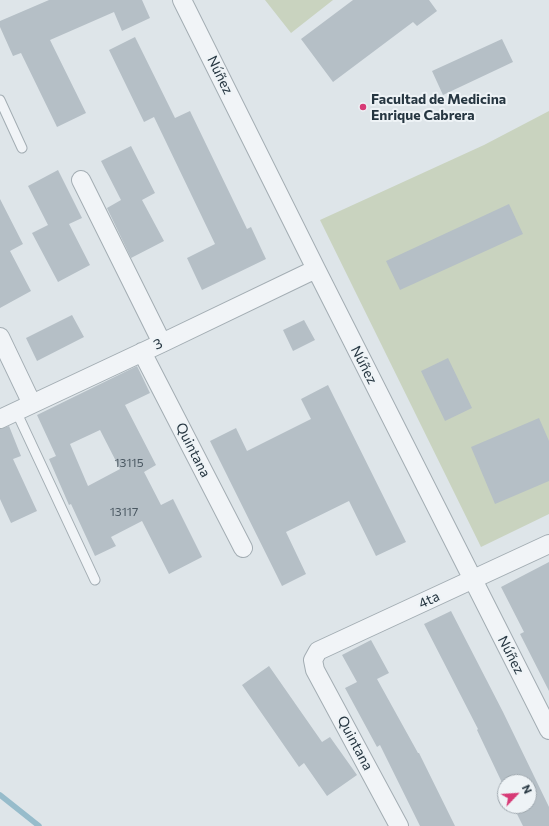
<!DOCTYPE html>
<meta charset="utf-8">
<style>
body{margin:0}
#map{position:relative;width:549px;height:826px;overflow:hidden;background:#dee5e9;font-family:Commissioner,sans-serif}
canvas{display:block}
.north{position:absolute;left:497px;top:774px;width:40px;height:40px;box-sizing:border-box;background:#eef3f6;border:1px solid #9ea7ae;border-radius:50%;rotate:65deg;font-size:11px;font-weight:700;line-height:16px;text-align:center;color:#263641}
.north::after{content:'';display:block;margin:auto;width:14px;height:18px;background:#d73a76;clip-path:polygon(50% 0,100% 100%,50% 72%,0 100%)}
</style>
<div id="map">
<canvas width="549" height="826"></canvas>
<div class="north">N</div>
</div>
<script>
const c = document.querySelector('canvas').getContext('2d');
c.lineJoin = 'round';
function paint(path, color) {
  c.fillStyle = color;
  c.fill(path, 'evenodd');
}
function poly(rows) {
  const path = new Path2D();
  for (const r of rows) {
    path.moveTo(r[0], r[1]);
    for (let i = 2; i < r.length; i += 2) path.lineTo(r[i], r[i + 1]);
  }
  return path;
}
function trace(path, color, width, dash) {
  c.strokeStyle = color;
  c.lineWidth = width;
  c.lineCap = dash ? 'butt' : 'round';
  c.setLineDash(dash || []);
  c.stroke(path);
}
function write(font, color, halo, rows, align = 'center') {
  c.font = font + ' Commissioner,sans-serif';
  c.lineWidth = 4;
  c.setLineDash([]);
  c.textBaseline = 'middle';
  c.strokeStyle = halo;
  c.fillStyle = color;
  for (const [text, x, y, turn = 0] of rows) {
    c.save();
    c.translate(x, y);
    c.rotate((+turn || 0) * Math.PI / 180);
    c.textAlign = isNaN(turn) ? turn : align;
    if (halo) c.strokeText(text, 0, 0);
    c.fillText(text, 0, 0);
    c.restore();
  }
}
paint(poly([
 [265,0,333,0,291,33],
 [549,111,549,514,481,547,320,220,484,145]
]), '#c9d3bf');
trace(poly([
 [0,795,39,826]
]), '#97bccb', 5.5);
paint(poly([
 [49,0,142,0,150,18,122,31,114,12,50,40,86,113,57,127,21,53,13,56,0,27,0,21],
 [353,0,429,0,437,11,417,26,413,22,333,82,301,39],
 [135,37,175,118,190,111,247,229,251,227,266,259,202,290,187,258,215,244,154,117,144,122,109,50],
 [502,39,513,62,443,95,432,71],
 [131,146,155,193,142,200,164,241,131,258,107,208,121,200,101,161],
 [58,170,82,218,69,224,90,265,58,282,32,233,48,225,28,186],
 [0,199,23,244,10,251,31,291,0,308],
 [509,204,523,234,400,290,386,261],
 [72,315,84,337,37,361,26,338],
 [304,320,315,340,293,351,283,330],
 [448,358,472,408,445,421,421,371],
 [137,366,150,393,125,405,156,465,144,472,161,505,173,499,202,557,169,574,142,521,111,537,116,546,95,556,71,504,69,505,49,459,56,456,37,415],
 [100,430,120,469,88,486,70,444],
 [328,385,406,542,376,556,349,501,286,532,306,574,282,586,210,441,236,428,247,451,311,419,301,399],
 [539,418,549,441,549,481,495,504,471,447],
 [9,426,21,456,13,459,37,511,11,523,0,499,0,429],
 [549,562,549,691,520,634,524,632,501,587],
 [451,611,503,712,549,807,549,826,523,826,513,806,529,806,529,782,505,782,505,789,477,730,478,729,424,624],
 [371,640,389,673,377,679,418,753,419,753,455,826,420,826,380,745,377,747,345,688,357,682,342,655],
 [269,666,322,742,330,737,357,775,327,796,304,763,299,767,242,685]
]), '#b5bfc6');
const service = poly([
 [0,100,22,148],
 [16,411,95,580]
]);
const minor = poly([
 [182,0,316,269,549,730],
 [81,180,162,343],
 [0,337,32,404],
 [142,352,243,548],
 [0,419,162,343,316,269],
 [399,826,315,670,313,660,318,651,549,544]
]);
trace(service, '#a3adb3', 11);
trace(minor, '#a3adb3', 20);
trace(service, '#f1f4f7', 9);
trace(minor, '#f1f4f7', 18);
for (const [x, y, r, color] of [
 [363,107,4,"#d73a76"]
]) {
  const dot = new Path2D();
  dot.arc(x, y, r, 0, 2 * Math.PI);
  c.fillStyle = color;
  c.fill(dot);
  trace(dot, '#eef3f6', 1.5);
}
write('12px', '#4a5862', null, [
 ["13115",129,463],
 ["13117",124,512]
]);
write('14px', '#263641', '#eef3f6', [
 ["Núñez",220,75,64],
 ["3",158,344,-25],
 ["Núñez",364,365,63],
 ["Quintana",193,450,63],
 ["4ta",429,600,-25],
 ["Núñez",511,655,63],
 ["Quintana",355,743,62]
]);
write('bold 14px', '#263641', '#eef3f6', [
 ["Facultad de Medicina",371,99],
 ["Enrique Cabrera",371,115]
], 'left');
</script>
